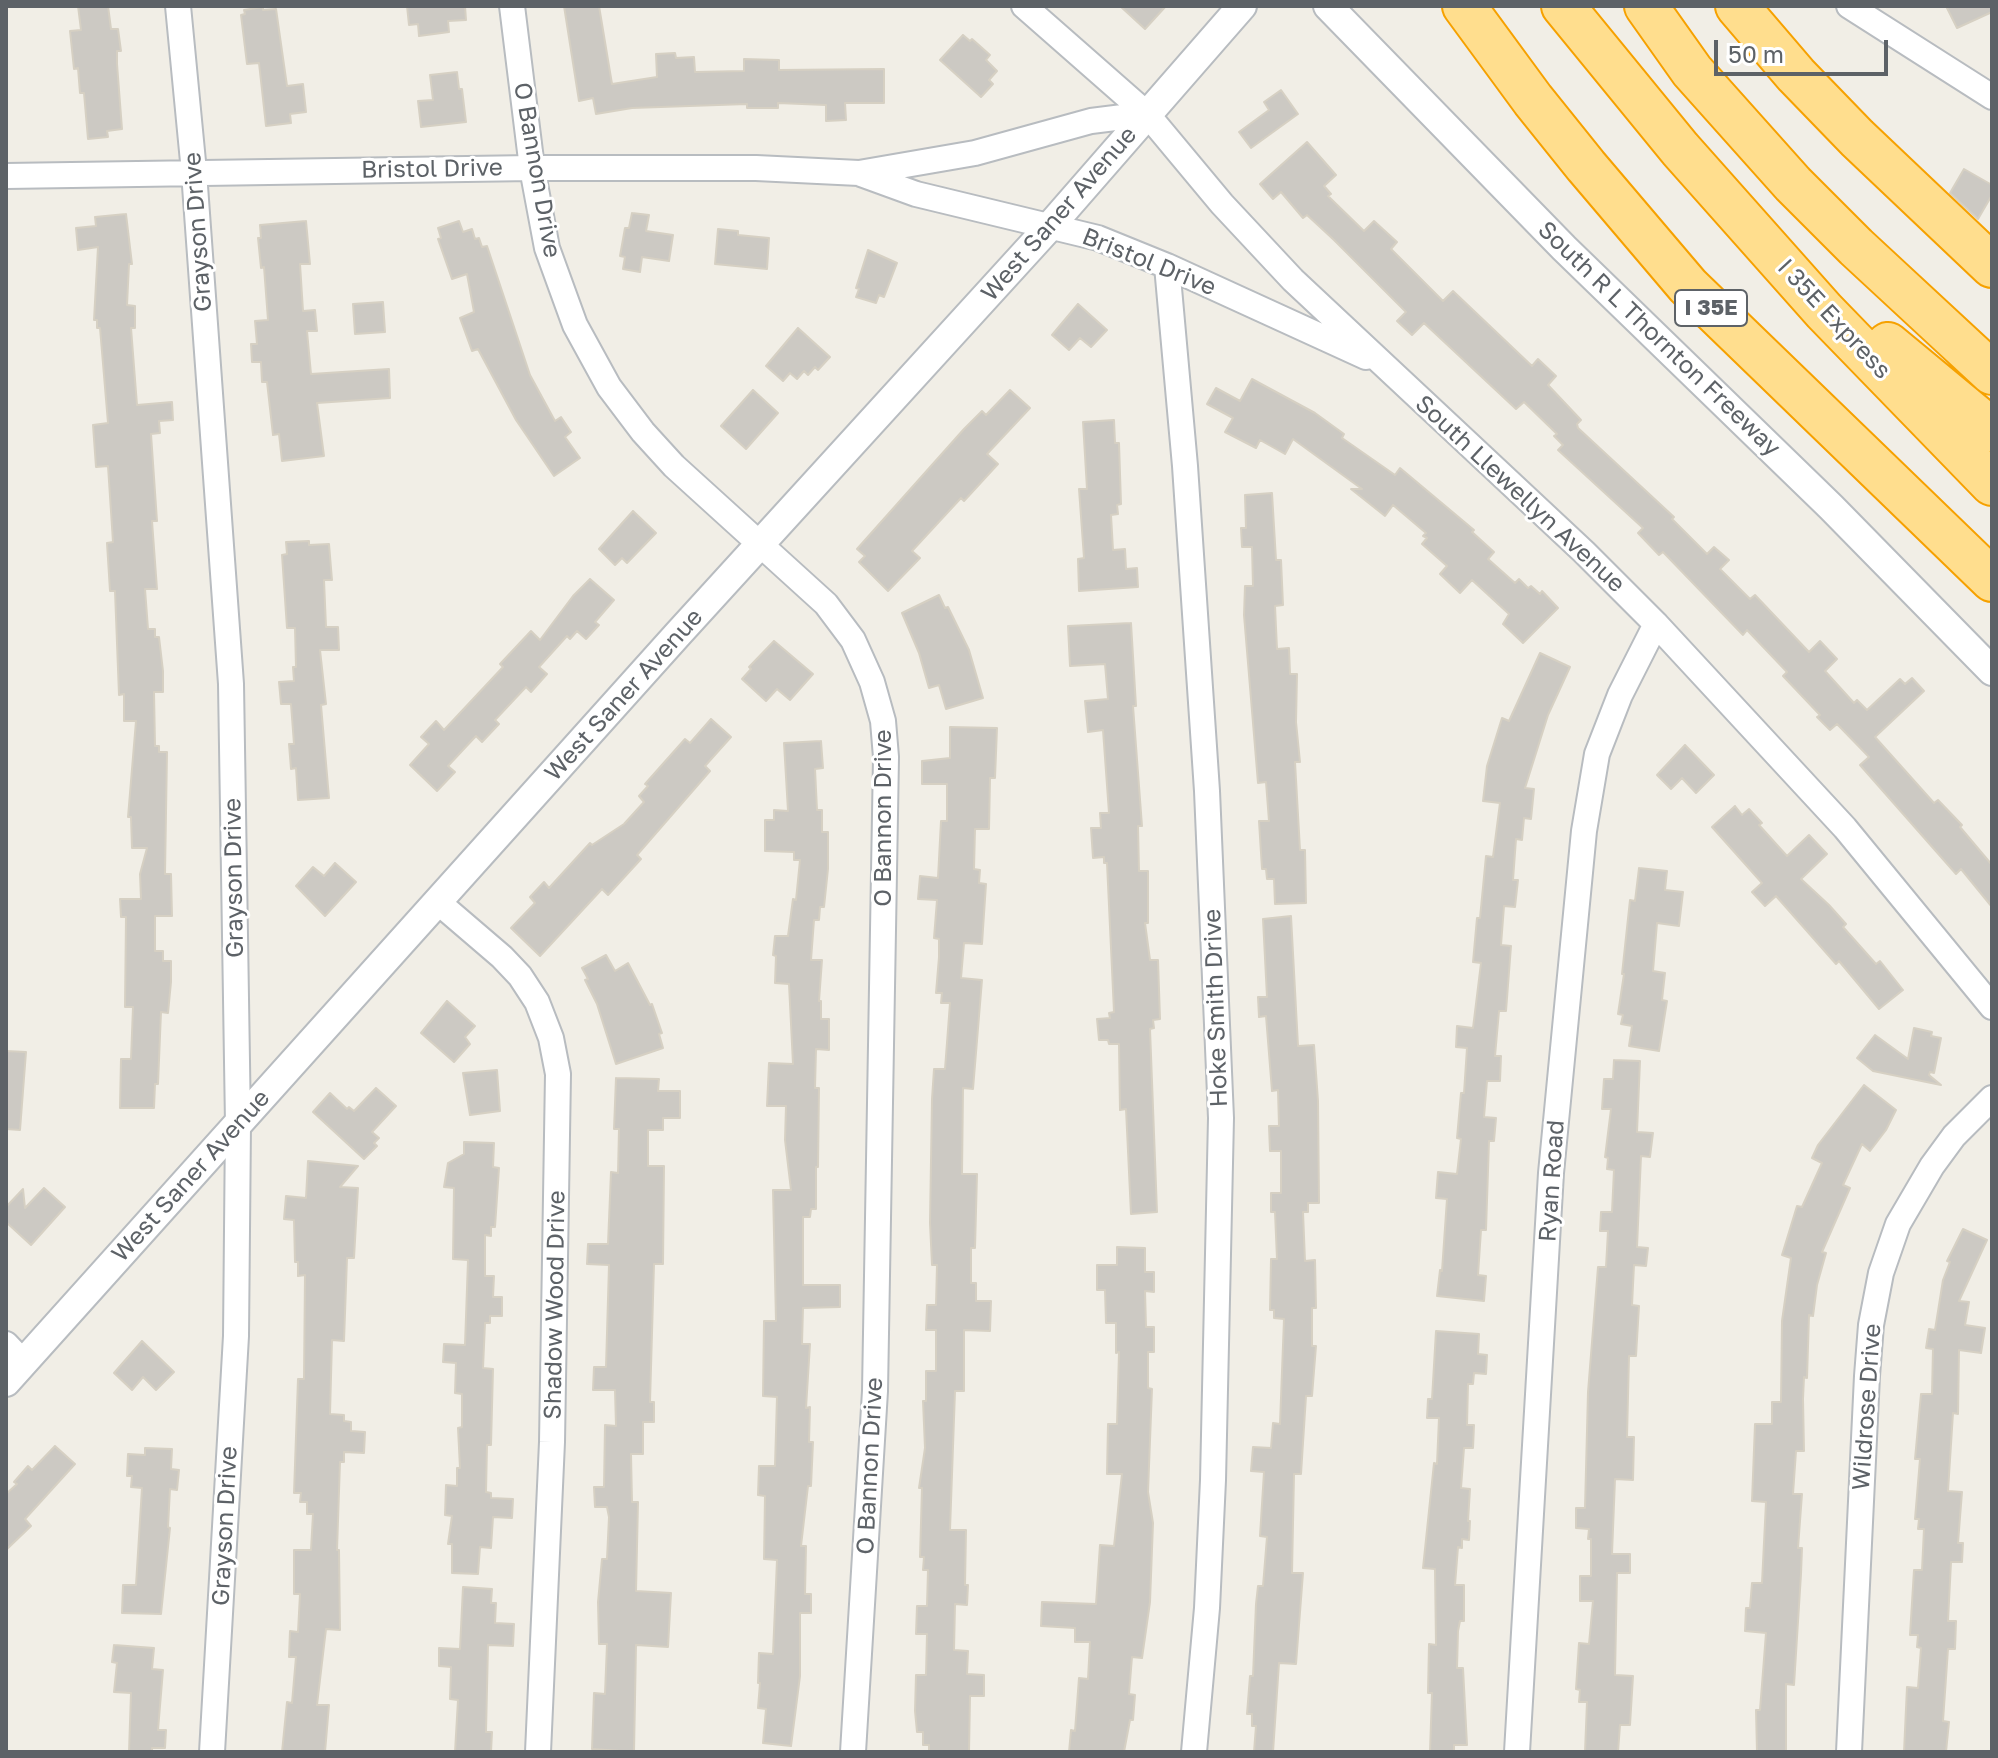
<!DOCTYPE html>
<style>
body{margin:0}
#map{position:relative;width:1998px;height:1758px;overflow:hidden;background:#f1eee6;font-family:"Golos Text",sans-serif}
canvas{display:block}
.frame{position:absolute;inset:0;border:8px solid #5d6267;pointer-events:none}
.scale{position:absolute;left:1714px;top:40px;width:174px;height:36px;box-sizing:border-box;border:4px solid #5d6267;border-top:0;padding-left:10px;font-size:24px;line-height:28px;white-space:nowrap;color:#5d6267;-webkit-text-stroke:6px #fff;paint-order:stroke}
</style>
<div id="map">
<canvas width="1998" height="1758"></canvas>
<div class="frame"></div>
<div class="scale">50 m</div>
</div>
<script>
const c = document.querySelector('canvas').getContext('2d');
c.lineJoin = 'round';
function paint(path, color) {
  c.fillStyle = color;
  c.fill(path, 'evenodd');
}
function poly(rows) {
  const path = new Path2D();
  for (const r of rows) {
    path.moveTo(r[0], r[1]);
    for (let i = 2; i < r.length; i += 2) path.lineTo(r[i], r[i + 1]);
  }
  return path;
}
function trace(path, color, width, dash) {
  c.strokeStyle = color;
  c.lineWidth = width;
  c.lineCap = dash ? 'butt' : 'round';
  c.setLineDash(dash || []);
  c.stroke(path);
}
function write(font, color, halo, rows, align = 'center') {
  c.font = font + ' "Golos Text",sans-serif';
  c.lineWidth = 6;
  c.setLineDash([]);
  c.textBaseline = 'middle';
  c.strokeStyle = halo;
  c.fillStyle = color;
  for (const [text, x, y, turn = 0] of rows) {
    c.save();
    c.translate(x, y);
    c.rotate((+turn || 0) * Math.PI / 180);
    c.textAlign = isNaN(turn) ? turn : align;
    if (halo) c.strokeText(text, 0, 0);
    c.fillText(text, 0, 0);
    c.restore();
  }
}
const building = poly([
 [78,6,108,6,111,29,118,29,121,51,117,51,117,64,122,129,107,131,108,137,88,139,84,93,80,93,78,68,74,69,70,31,81,30,78,6],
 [407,6,465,6,466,20,448,21,449,32,419,36,418,24,409,25,407,6],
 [564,6,599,6,612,84,657,77,656,54,675,53,676,58,694,57,695,72,744,71,744,59,779,60,779,70,884,69,884,103,845,103,846,120,826,121,826,105,778,103,778,108,747,108,747,104,632,108,596,114,593,98,579,101,564,6],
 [1120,6,1166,6,1145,29,1120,6],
 [1946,6,1992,6,1992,12,1957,28,1946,6],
 [263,7,263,10,276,9,287,86,303,84,306,112,290,114,291,123,266,126,259,63,247,64,241,15,245,14,244,10,263,7],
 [963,35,970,41,972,39,990,55,986,60,997,71,989,80,993,84,981,97,940,60,963,35],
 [457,72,459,89,462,89,466,122,421,127,418,101,433,100,430,75,457,72],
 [1281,90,1298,114,1251,148,1239,132,1269,110,1264,102,1281,90],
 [1307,142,1336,175,1324,186,1331,194,1328,196,1364,231,1374,221,1397,242,1391,249,1443,301,1453,291,1532,366,1538,359,1556,376,1548,385,1581,420,1577,424,1578,428,1674,517,1672,519,1707,554,1714,547,1729,560,1720,569,1750,599,1755,595,1809,652,1820,641,1837,659,1825,671,1854,703,1857,700,1867,710,1900,679,1905,684,1912,678,1924,691,1875,737,1934,803,1938,800,1962,825,1960,827,1992,865,1992,907,1961,869,1956,874,1860,765,1869,757,1837,724,1830,730,1817,717,1820,715,1783,676,1787,672,1747,630,1743,635,1663,552,1659,555,1638,533,1643,528,1558,450,1563,445,1554,436,1557,434,1524,402,1516,409,1424,323,1412,335,1397,321,1406,312,1334,240,1307,215,1303,218,1281,192,1273,199,1260,184,1307,142],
 [1964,169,1992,185,1992,195,1978,219,1950,193,1964,169],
 [632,213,649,215,646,231,673,235,669,261,642,257,640,272,623,269,625,257,620,256,625,228,629,228,632,213],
 [126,214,132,264,129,264,127,305,135,306,135,328,131,328,137,405,172,402,173,420,159,421,160,433,151,434,157,521,152,521,157,589,145,589,148,629,155,629,155,637,159,637,163,671,163,692,154,692,155,746,159,746,159,752,167,752,165,874,171,874,172,916,155,916,155,951,163,951,163,961,171,961,171,982,168,1013,161,1012,158,1084,155,1084,154,1108,120,1108,121,1059,131,1059,133,1007,125,1007,126,917,121,917,120,899,141,899,140,874,147,848,132,848,131,817,128,817,136,721,124,721,124,694,119,695,115,591,110,591,107,543,113,542,108,466,96,467,93,425,108,423,100,328,97,328,97,320,94,320,98,247,78,250,76,228,96,226,95,217,126,214],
 [306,221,310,264,300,264,303,311,315,310,317,331,307,331,311,374,389,369,390,398,317,403,324,456,282,461,279,434,273,435,267,382,262,382,261,362,252,362,251,344,257,344,255,321,268,320,264,267,261,268,258,238,261,238,260,225,306,221],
 [459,221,463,232,472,229,475,239,479,238,482,247,487,246,530,375,555,421,561,417,571,432,565,437,580,458,554,476,516,420,478,349,472,351,460,318,474,312,467,274,452,279,438,239,441,238,438,228,459,221],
 [718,229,738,231,738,235,769,238,767,269,715,264,718,229],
 [868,250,897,263,884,297,879,295,876,303,856,297,859,289,856,288,868,250],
 [383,302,385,332,355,334,353,304,383,302],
 [1078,304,1107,330,1091,347,1080,338,1069,350,1052,335,1078,304],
 [798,328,830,357,818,370,815,367,808,375,804,371,797,379,790,373,783,381,766,366,798,328],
 [1252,379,1315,413,1344,434,1342,438,1395,475,1400,468,1474,530,1472,532,1494,552,1488,559,1515,583,1519,579,1528,588,1531,586,1540,594,1542,591,1558,608,1523,643,1503,624,1509,614,1472,580,1460,593,1440,574,1447,566,1422,544,1427,538,1423,536,1426,533,1393,505,1385,516,1351,489,1362,489,1293,439,1285,454,1260,440,1256,448,1225,432,1233,418,1207,404,1216,388,1240,401,1252,379],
 [753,390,778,413,746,449,721,426,753,390],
 [1010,390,1030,408,987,454,998,464,964,501,961,498,912,551,920,558,888,591,859,562,865,556,857,549,964,429,982,411,986,415,1010,390],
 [1114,420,1115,443,1119,443,1121,504,1117,505,1118,514,1111,515,1113,550,1125,549,1126,569,1137,568,1138,587,1079,591,1078,559,1084,558,1079,489,1087,489,1083,422,1114,420],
 [1272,493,1276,560,1281,560,1283,605,1275,606,1277,649,1289,648,1290,674,1297,674,1296,722,1300,762,1295,762,1300,850,1305,850,1306,903,1275,904,1274,879,1267,879,1266,869,1262,869,1259,821,1269,821,1266,782,1258,783,1244,615,1245,586,1253,586,1252,547,1242,547,1241,528,1246,528,1245,495,1272,493],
 [633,511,656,533,627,563,622,558,615,565,599,549,633,511],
 [309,541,309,545,329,544,332,580,324,580,326,627,338,627,339,650,320,650,326,704,321,705,329,798,298,800,296,768,291,769,289,744,294,744,291,704,281,704,279,682,294,681,293,667,296,667,295,628,287,628,282,555,287,554,286,542,309,541],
 [590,579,614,600,595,622,599,625,586,639,577,631,570,639,567,636,539,667,547,674,531,692,526,687,495,720,499,724,482,742,476,736,448,766,455,772,437,791,410,765,429,744,421,737,436,721,444,730,503,667,500,664,531,631,540,640,573,596,590,579],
 [939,595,945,608,948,607,969,650,983,698,946,709,939,685,929,688,919,653,902,613,939,595],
 [1131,623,1136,706,1133,706,1142,826,1138,826,1139,871,1148,871,1148,923,1145,923,1150,960,1158,960,1160,1019,1153,1020,1154,1028,1150,1029,1157,1212,1131,1214,1126,1109,1120,1110,1119,1044,1109,1044,1108,1040,1099,1040,1097,1019,1110,1018,1109,1013,1114,1012,1107,863,1104,863,1104,857,1093,858,1091,828,1101,828,1100,813,1109,813,1103,730,1088,732,1085,701,1108,699,1105,664,1070,666,1068,626,1131,623],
 [774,641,813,674,790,700,777,689,766,701,742,679,751,669,749,667,774,641],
 [1540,653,1570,667,1548,715,1525,788,1534,789,1531,819,1524,818,1522,840,1516,839,1513,880,1518,880,1515,907,1504,906,1501,945,1511,946,1506,1011,1499,1011,1495,1056,1501,1056,1500,1081,1487,1081,1484,1117,1496,1118,1494,1141,1489,1141,1486,1230,1481,1230,1478,1275,1486,1276,1484,1301,1437,1296,1440,1270,1442,1271,1447,1199,1436,1198,1438,1172,1457,1174,1461,1139,1457,1138,1461,1093,1464,1093,1467,1048,1456,1047,1457,1026,1473,1028,1481,963,1473,962,1477,918,1480,918,1486,856,1493,857,1500,803,1483,801,1487,766,1502,718,1509,721,1540,653],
 [711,719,731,737,705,766,710,771,637,855,641,859,608,895,602,889,540,956,511,928,535,903,530,897,544,882,549,888,590,843,592,845,624,824,644,802,639,796,648,786,645,784,685,739,690,743,711,719],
 [950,727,997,728,995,778,990,778,989,829,975,829,974,869,980,870,979,883,986,884,982,944,964,943,961,978,982,980,973,1089,963,1088,962,1174,977,1174,975,1248,971,1248,971,1283,976,1283,976,1301,991,1301,990,1331,964,1330,964,1391,955,1391,950,1530,966,1530,965,1585,968,1585,967,1605,955,1604,954,1650,968,1651,967,1674,984,1675,984,1696,970,1696,969,1752,929,1752,929,1745,923,1745,923,1732,917,1732,915,1711,916,1675,926,1675,927,1634,916,1634,917,1606,927,1606,928,1570,923,1570,924,1557,920,1557,922,1488,919,1488,925,1448,923,1401,926,1401,926,1371,936,1371,936,1330,926,1330,927,1305,936,1305,937,1265,932,1265,930,1223,932,1099,934,1069,945,1069,950,1003,941,1003,942,993,936,993,939,957,939,939,934,938,937,900,918,899,920,876,938,878,941,821,947,821,947,784,922,784,922,761,950,758,950,727],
 [821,741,823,768,815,769,817,810,822,810,822,832,828,832,828,869,824,907,820,907,819,920,814,920,811,960,822,960,819,1001,821,1001,821,1019,829,1019,829,1050,816,1049,815,1088,819,1088,818,1167,816,1167,816,1209,811,1209,810,1217,803,1217,803,1285,840,1285,840,1307,803,1308,802,1344,810,1344,806,1408,810,1407,809,1442,813,1442,811,1486,808,1486,801,1546,806,1546,805,1594,811,1594,811,1613,800,1613,800,1676,791,1746,763,1743,766,1709,758,1708,760,1683,758,1683,759,1653,773,1654,777,1560,764,1559,765,1496,758,1495,759,1466,775,1466,777,1397,763,1396,764,1321,776,1321,773,1190,791,1190,785,1140,786,1106,767,1106,769,1063,793,1064,789,984,775,983,776,956,773,955,775,936,788,936,793,899,796,900,800,860,794,860,794,852,765,851,765,820,774,820,774,810,788,811,784,743,821,741],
 [1685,745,1714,775,1696,793,1682,778,1671,789,1657,775,1685,745],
 [1735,806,1742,815,1749,809,1762,823,1759,825,1787,856,1809,835,1827,854,1801,879,1829,905,1846,924,1843,927,1876,964,1880,961,1903,990,1879,1009,1839,961,1836,964,1776,896,1765,906,1752,892,1762,883,1712,827,1735,806],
 [335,863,356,882,325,916,296,886,313,867,324,876,335,863],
 [1639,868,1667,871,1665,890,1683,892,1679,926,1657,923,1653,971,1665,973,1662,1000,1667,1001,1659,1051,1629,1046,1632,1026,1621,1024,1623,1015,1618,1014,1624,974,1622,974,1630,900,1635,901,1639,868],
 [1291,916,1298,1046,1314,1045,1318,1101,1319,1203,1308,1203,1308,1212,1303,1212,1305,1261,1315,1260,1316,1308,1312,1308,1312,1346,1316,1346,1312,1396,1306,1396,1301,1474,1294,1474,1292,1573,1303,1573,1296,1664,1279,1663,1273,1752,1254,1752,1256,1726,1252,1726,1252,1714,1247,1714,1250,1676,1253,1676,1256,1604,1258,1586,1263,1586,1267,1537,1260,1536,1264,1472,1251,1471,1253,1447,1271,1448,1273,1423,1280,1424,1284,1319,1274,1318,1274,1310,1270,1310,1271,1259,1277,1259,1275,1212,1271,1212,1271,1193,1281,1193,1281,1151,1270,1151,1269,1126,1279,1126,1278,1090,1272,1091,1266,1016,1259,1017,1258,997,1267,997,1263,919,1291,916],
 [606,955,615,971,628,963,650,1005,652,1004,662,1033,659,1034,663,1048,616,1064,597,1004,585,980,588,979,582,968,606,955],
 [447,1001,475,1026,465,1037,470,1044,454,1062,421,1033,447,1001],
 [1914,1028,1932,1032,1931,1036,1941,1038,1934,1073,1930,1072,1929,1075,1941,1085,1873,1071,1857,1058,1875,1035,1908,1059,1914,1028],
 [6,1051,26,1052,20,1130,6,1129,6,1051],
 [1614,1060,1640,1061,1637,1132,1653,1133,1650,1157,1641,1156,1637,1247,1648,1248,1646,1266,1634,1265,1632,1305,1639,1306,1636,1356,1629,1356,1627,1437,1634,1437,1633,1480,1615,1479,1612,1554,1630,1554,1630,1573,1617,1573,1615,1675,1633,1676,1630,1725,1620,1725,1618,1752,1585,1752,1587,1702,1579,1702,1580,1690,1576,1689,1579,1643,1589,1644,1593,1601,1580,1601,1580,1576,1591,1576,1591,1539,1588,1539,1589,1529,1576,1528,1576,1508,1585,1508,1588,1392,1598,1267,1606,1267,1608,1231,1600,1231,1601,1212,1612,1212,1614,1170,1607,1169,1608,1158,1605,1157,1611,1109,1602,1109,1604,1079,1613,1079,1614,1060],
 [497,1070,500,1111,470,1115,463,1073,497,1070],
 [616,1078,659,1079,658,1091,680,1091,680,1118,663,1118,663,1130,648,1130,648,1166,664,1166,663,1264,654,1264,650,1402,654,1402,654,1422,643,1422,643,1454,631,1454,632,1502,638,1502,636,1591,671,1593,668,1647,636,1645,634,1752,592,1749,594,1693,605,1694,607,1644,599,1644,598,1602,602,1559,607,1559,609,1517,607,1507,595,1507,594,1487,604,1487,605,1425,616,1426,615,1390,593,1390,594,1367,606,1367,609,1265,587,1264,588,1244,608,1244,611,1172,618,1173,619,1129,614,1129,616,1078],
 [1864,1085,1896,1110,1886,1130,1870,1151,1862,1144,1843,1185,1850,1188,1822,1252,1826,1253,1817,1285,1813,1316,1809,1315,1807,1378,1804,1377,1803,1399,1804,1451,1796,1451,1793,1494,1802,1494,1798,1548,1802,1548,1801,1574,1794,1685,1786,1684,1786,1752,1757,1752,1756,1710,1760,1710,1766,1633,1745,1631,1746,1608,1750,1608,1752,1583,1762,1583,1766,1502,1752,1501,1755,1424,1772,1424,1772,1402,1781,1402,1782,1321,1791,1258,1782,1255,1797,1206,1802,1207,1822,1163,1812,1158,1818,1145,1864,1085],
 [376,1088,396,1106,372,1132,379,1138,374,1143,377,1146,364,1159,313,1112,330,1093,347,1109,349,1107,354,1111,376,1088],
 [464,1142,494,1143,493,1167,499,1168,495,1227,491,1227,491,1236,485,1235,485,1276,494,1276,493,1297,502,1297,502,1316,490,1316,490,1323,485,1323,483,1368,493,1369,491,1445,487,1445,486,1492,491,1493,491,1498,513,1499,512,1518,493,1517,491,1548,480,1547,478,1574,452,1573,452,1544,448,1544,452,1516,445,1515,446,1485,457,1486,457,1468,460,1468,458,1428,462,1427,462,1394,455,1393,456,1363,443,1362,444,1344,465,1345,468,1260,453,1259,454,1188,444,1187,448,1163,464,1154,464,1142],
 [308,1161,358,1166,340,1187,358,1188,354,1258,347,1258,344,1341,332,1340,330,1414,344,1415,344,1421,351,1422,351,1431,365,1432,364,1453,344,1452,344,1462,340,1462,337,1550,339,1550,340,1630,326,1629,317,1705,329,1705,325,1752,282,1752,287,1702,292,1703,296,1657,289,1657,290,1631,298,1632,300,1594,294,1594,294,1550,311,1550,313,1514,307,1514,307,1502,300,1502,301,1493,294,1493,298,1379,304,1379,305,1275,298,1276,298,1262,295,1262,294,1220,284,1219,286,1196,306,1198,308,1161],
 [44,1188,65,1207,31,1245,6,1222,6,1207,23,1189,25,1208,44,1188],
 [1963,1229,1987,1240,1959,1301,1969,1302,1965,1325,1985,1328,1981,1353,1959,1350,1958,1414,1953,1413,1948,1491,1962,1492,1958,1543,1963,1543,1962,1562,1951,1562,1948,1621,1956,1621,1955,1649,1948,1649,1943,1721,1949,1722,1946,1752,1904,1752,1907,1687,1918,1688,1921,1648,1917,1647,1918,1635,1910,1635,1914,1570,1922,1570,1924,1529,1918,1529,1919,1519,1915,1519,1920,1459,1915,1459,1921,1394,1932,1394,1933,1349,1926,1348,1929,1329,1935,1330,1943,1280,1950,1262,1947,1261,1963,1229],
 [1117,1247,1145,1248,1145,1272,1154,1272,1154,1292,1145,1291,1146,1327,1154,1327,1154,1352,1148,1352,1148,1388,1152,1389,1148,1492,1153,1523,1150,1602,1142,1658,1132,1657,1129,1694,1135,1695,1133,1720,1130,1720,1124,1752,1069,1752,1071,1730,1075,1731,1079,1678,1088,1679,1090,1642,1075,1642,1075,1628,1041,1626,1042,1602,1096,1604,1100,1545,1114,1546,1122,1474,1107,1474,1108,1424,1117,1424,1119,1352,1116,1353,1116,1323,1106,1323,1105,1290,1097,1290,1097,1265,1117,1265,1117,1247],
 [1436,1331,1479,1334,1478,1354,1487,1355,1486,1374,1474,1373,1473,1384,1468,1384,1467,1425,1474,1425,1473,1448,1464,1448,1461,1488,1470,1489,1468,1521,1470,1521,1469,1540,1462,1539,1462,1548,1458,1547,1455,1585,1464,1585,1464,1621,1460,1621,1458,1631,1457,1668,1463,1668,1467,1745,1454,1745,1454,1752,1430,1752,1432,1693,1428,1693,1429,1644,1436,1645,1435,1569,1423,1568,1434,1463,1437,1464,1439,1418,1427,1418,1428,1399,1432,1399,1436,1331],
 [142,1341,174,1372,156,1390,143,1377,132,1390,114,1373,142,1341],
 [55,1446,75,1464,25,1519,31,1526,6,1550,6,1494,17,1484,14,1482,28,1466,32,1470,55,1446],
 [145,1448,172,1449,171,1469,179,1470,177,1490,170,1489,168,1527,170,1528,161,1614,122,1613,123,1585,136,1585,142,1488,131,1487,132,1476,127,1476,128,1454,145,1455,145,1448],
 [463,1587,492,1589,491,1603,496,1603,495,1623,514,1624,513,1646,488,1645,486,1732,492,1732,491,1752,455,1752,458,1700,450,1699,451,1667,439,1666,439,1648,460,1649,463,1587],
 [114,1645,154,1648,152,1669,163,1670,158,1730,166,1730,165,1748,152,1748,152,1752,129,1752,131,1693,114,1692,117,1663,112,1662,114,1645]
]);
paint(building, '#ccc9c3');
trace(building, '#d6d0c3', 2);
const minor = poly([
 [178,6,194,172,231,684,238,1124,236,1336,212,1752],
 [512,6,532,168,547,248,575,325,609,387,643,432,674,466,826,604,853,640,872,682,883,721,886,757,875,1391,853,1752],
 [1024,6,1147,114,1222,204,1293,280,1584,552,1656,624,1845,828,1992,1007],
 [1849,6,1992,97],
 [861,174,916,194,1098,238,1167,266,1366,357],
 [6,176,532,168,756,168,859,173,975,153,1091,121,1147,114],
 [1167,266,1185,466,1207,791,1221,1118,1213,1480,1207,1608,1194,1752],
 [439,903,502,957,520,976,537,1002,551,1038,558,1074,552,1442,538,1752],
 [6,1344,24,1363],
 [1517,1752,1551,1173,1584,831,1597,754,1620,695,1656,624],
 [1849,1752,1867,1376,1871,1325,1881,1273,1898,1224,1932,1166,1954,1136,1992,1098]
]);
const tertiary = poly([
 [1328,6,1564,248,1831,507,1992,671],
 [6,1382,678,634,1051,225,1242,6]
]);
const motorway = poly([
 [1464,6,1533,100,1586,166,1688,286,1992,580],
 [1563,6,1680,149,1824,311,1992,484],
 [1646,6,1692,71,1793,184,1856,247,1992,373],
 [1737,6,1796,75,1857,138,1992,266],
 [1888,344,1992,430]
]);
trace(minor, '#b8bcc0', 28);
trace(tertiary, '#b8bcc0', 32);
trace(motorway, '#f6a100', 46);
trace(minor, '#fff', 24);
trace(tertiary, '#fff', 28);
trace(motorway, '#ffde8e', 42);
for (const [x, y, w] of [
 [1711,308,72]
]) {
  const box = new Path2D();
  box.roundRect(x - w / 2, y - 18, w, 36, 6);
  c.fillStyle = '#fff';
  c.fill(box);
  trace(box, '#5d6267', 2);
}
write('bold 22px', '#5d6267', null, [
 ["I 35E",1711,308]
]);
write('24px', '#5d6267', '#fff', [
 ["Bristol Drive",432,169,-1],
 ["O Bannon Drive",537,170,80],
 ["West Saner Avenue",1059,214,-49],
 ["Grayson Drive",198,232,-94],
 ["Bristol Drive",1149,262,22],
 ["I 35E Express",1834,319,47],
 ["South R L Thornton Freeway",1659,339,44],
 ["South Llewellyn Avenue",1520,494,43],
 ["West Saner Avenue",624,695,-48],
 ["O Bannon Drive",883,818,-90],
 ["Grayson Drive",234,878,-91],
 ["Hoke Smith Drive",1216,1008,-92],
 ["West Saner Avenue",191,1176,-48],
 ["Ryan Road",1552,1181,-86],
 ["Shadow Wood Drive",555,1305,-89],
 ["Wildrose Drive",1867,1407,-86],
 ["O Bannon Drive",870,1466,-87],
 ["Grayson Drive",225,1526,-87]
]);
</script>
